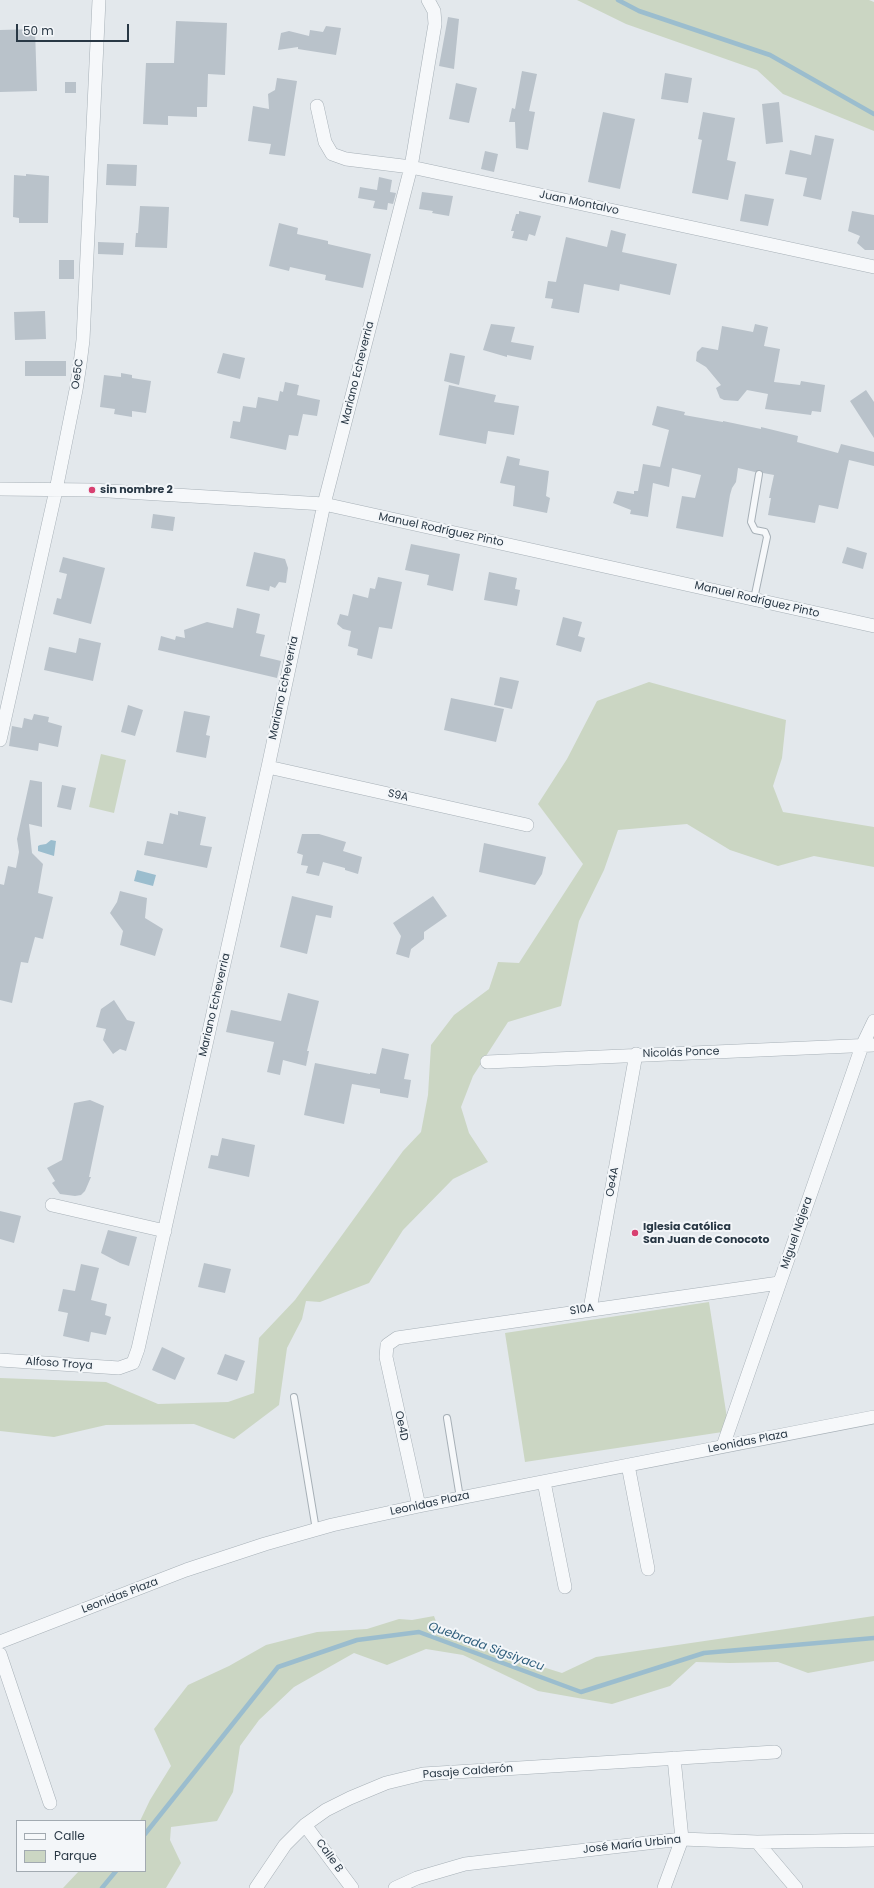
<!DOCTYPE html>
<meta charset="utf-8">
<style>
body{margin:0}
#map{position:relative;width:874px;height:1888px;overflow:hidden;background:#e3e8ec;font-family:Poppins,sans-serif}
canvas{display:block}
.legend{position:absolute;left:16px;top:1820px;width:130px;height:52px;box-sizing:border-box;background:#f3f6f9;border:1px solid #a2aab1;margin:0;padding:5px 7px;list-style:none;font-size:12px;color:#293845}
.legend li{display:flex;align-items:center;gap:8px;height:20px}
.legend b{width:20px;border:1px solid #a2aab1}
.scale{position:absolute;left:16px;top:24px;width:113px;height:18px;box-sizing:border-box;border:2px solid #293845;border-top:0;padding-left:5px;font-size:12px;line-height:14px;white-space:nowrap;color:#293845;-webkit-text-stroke:3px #f3f6f9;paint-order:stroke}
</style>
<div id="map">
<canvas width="874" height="1888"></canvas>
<ul class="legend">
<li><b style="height:5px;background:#f6f8fa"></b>Calle</li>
<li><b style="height:11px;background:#cbd6c3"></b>Parque</li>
</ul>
<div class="scale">50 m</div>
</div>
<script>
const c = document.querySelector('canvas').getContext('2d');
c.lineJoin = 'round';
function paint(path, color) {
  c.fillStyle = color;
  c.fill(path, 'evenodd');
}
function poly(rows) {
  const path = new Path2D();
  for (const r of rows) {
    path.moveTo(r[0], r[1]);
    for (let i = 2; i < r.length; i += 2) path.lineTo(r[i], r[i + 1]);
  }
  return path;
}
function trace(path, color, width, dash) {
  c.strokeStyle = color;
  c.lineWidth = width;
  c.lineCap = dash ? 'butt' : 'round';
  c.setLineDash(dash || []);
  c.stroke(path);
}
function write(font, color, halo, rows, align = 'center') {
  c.font = font + ' Poppins,sans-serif';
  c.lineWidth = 4;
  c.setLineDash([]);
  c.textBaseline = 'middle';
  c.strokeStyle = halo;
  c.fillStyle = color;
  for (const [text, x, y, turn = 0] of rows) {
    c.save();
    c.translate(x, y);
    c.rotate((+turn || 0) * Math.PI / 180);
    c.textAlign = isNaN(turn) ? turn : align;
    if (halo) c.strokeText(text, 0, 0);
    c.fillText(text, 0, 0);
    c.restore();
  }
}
paint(poly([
 [577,0,869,0,874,2,874,131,783,94,757,70,626,24],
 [649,682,786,720,782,758,773,786,783,812,874,827,874,867,814,856,778,866,730,850,687,824,618,830,604,870,579,921,561,1006,508,1022,473,1076,461,1107,469,1133,488,1162,453,1179,403,1230,369,1283,320,1302,306,1301,302,1319,287,1348,279,1405,234,1439,194,1424,106,1425,54,1437,0,1431,0,1378,106,1382,158,1404,228,1402,254,1393,259,1338,295,1300,403,1151,421,1132,428,1095,431,1045,454,1015,489,989,498,962,519,963,583,864,538,804,567,759,597,701],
 [101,754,126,760,114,813,89,807],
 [709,1302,729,1431,525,1462,505,1333],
 [434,1616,440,1633,517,1659,562,1673,596,1657,874,1616,874,1661,808,1673,778,1662,730,1663,696,1662,670,1686,612,1704,538,1691,463,1655,426,1649,387,1665,354,1653,294,1687,259,1720,240,1746,233,1792,217,1821,171,1827,170,1840,181,1863,166,1888,63,1888,79,1871,145,1871,145,1821,140,1821,150,1800,171,1766,154,1729,188,1685,229,1666,266,1645,317,1632,367,1629,399,1619,412,1620]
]), '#cbd6c3');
paint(poly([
 [51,840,56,841,54,856,38,851,38,846,40,845,46,844],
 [137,870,156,875,153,886,134,881]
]), '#9bbdce');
trace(poly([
 [618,0,639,11,770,55,874,114],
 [145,1834,278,1667,357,1640,419,1632,581,1692,704,1653,874,1638],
 [102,1888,116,1871]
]), '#9bbdce', 4.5);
paint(poly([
 [448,17,459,19,454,69,439,66],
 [176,21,227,23,225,75,208,74,207,107,197,107,197,117,168,116,168,125,143,124,146,63,174,63],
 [326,26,341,28,336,55,298,49,298,47,278,50,281,33,289,31,309,36,310,30,323,32],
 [35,29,37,91,0,92,0,30],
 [522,71,537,74,529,111,535,112,528,150,516,148,515,122,509,122,512,108,515,109],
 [665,73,692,78,688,103,661,99],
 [277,78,297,81,285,156,269,154,271,144,248,141,253,106,269,109,268,94,275,90],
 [65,82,76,82,76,93,65,93],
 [456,83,477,88,469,123,449,119],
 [779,102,783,142,766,144,762,104],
 [603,112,635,119,620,189,588,182],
 [703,112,735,118,727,160,736,162,728,200,692,193,702,140,698,139],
 [815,135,834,139,821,200,803,196,807,178,785,174,790,150,811,155],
 [485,151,498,154,494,172,481,169],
 [107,164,137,165,136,186,106,185],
 [26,174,49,176,48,223,19,223,19,218,13,217,14,175,26,176],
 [379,177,392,180,390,192,396,193,393,204,388,203,387,210,373,208,375,201,358,198,360,187,377,190],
 [422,192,453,196,449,216,432,213,433,211,419,209],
 [745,194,774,199,768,226,740,221],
 [140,206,169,207,167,248,135,247,136,233,138,233],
 [519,211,541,216,535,236,529,234,527,241,512,238,514,231,511,231,516,214,519,214],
 [852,211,874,215,874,250,865,250,857,243,860,236,848,231],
 [279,223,298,228,297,234,328,241,328,244,371,254,363,288,325,280,326,275,290,267,289,271,269,266],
 [611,230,626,234,622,252,677,264,670,295,620,284,619,291,584,284,579,313,551,308,553,299,545,298,548,281,556,282,566,237,607,247],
 [98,242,124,243,123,255,98,254],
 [59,260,74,260,74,279,59,279],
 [45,311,46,339,15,340,14,312],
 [491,324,515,327,511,342,534,346,531,360,507,355,507,357,483,350],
 [755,324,768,327,764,346,780,349,774,382,800,385,801,381,825,385,821,412,812,411,811,415,765,409,768,394,747,390,738,401,724,400,720,398,716,388,721,385,706,367,696,361,697,352,702,347,718,350,722,326,753,332],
 [223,353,245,358,240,379,217,373],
 [450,353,465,356,459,385,444,381],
 [25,361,66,361,66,376,25,376],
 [121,373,132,375,132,378,151,381,146,413,132,411,132,417,114,414,115,409,100,407,104,375,121,377],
 [285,382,299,385,297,395,320,400,317,416,303,414,298,436,289,435,286,450,230,438,233,421,240,422,243,406,256,408,258,397,278,401,280,391,283,392],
 [449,385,496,395,494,402,519,406,514,435,488,431,486,444,439,435],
 [866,390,874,402,874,438,850,401],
 [657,406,685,412,684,415,723,422,723,421,761,429,761,427,798,436,797,442,838,453,841,444,874,452,874,466,849,460,838,509,819,505,815,523,768,515,771,498,769,498,774,475,763,473,760,470,755,472,738,468,736,482,732,488,730,495,723,537,676,528,682,496,695,498,701,475,672,468,669,487,653,483,648,517,630,514,631,510,613,503,617,491,634,494,634,491,638,491,643,464,660,467,669,430,652,425],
 [507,456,520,459,519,465,549,471,546,496,550,498,547,513,513,506,515,486,500,483],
 [153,514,175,517,173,531,151,528],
 [411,544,460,554,453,591,427,585,429,575,405,570],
 [847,547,867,553,863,569,842,563],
 [254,552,285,559,288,568,286,583,279,582,275,588,270,586,269,591,246,586],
 [63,557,105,568,91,624,53,614,57,598,61,599,67,574,59,572],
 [489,572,517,578,515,589,520,590,517,606,484,600],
 [378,577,402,582,392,629,379,627,372,659,357,655,358,649,348,646,351,631,343,629,337,624,340,614,348,616,353,594,368,598,370,588,375,589],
 [237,608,260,614,256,633,265,635,260,656,281,661,277,678,158,650,161,636,175,640,176,636,185,638,184,630,207,622,233,628],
 [563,617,582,622,578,636,585,638,581,652,556,645],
 [79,638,101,643,93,681,44,670,49,647,76,653],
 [500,677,519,681,512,709,494,705],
 [451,698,504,709,496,742,444,730],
 [128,705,143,710,135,736,121,732],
 [184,711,210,716,206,735,210,736,206,758,176,752],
 [34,714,49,717,48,722,62,726,58,747,39,743,38,751,9,746,12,726,22,728,24,718,32,720],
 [30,780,42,782,42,827,29,824,32,853,43,864,38,893,53,897,43,939,35,937,28,963,21,962,12,1003,0,1000,0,884,4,885,8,866,16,868,19,852,17,839],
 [62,785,76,788,71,810,57,807],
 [178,811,206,817,200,845,212,847,207,868,144,855,147,841,163,844,170,813,178,815],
 [302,834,319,834,346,842,343,851,362,857,358,874,345,870,345,868,323,862,319,876,306,873,308,866,301,865,303,855,297,853],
 [484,843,546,857,542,874,535,885,479,872],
 [120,891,147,898,145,918,163,929,155,956,120,945,123,931,110,913,117,902],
 [292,896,333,906,331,918,316,915,307,954,280,947],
 [433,896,447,916,424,932,424,939,411,949,409,958,396,954,401,936,393,923],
 [288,993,319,1001,307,1051,309,1051,306,1066,283,1060,280,1075,267,1072,274,1042,226,1032,231,1010,281,1021],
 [114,1000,127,1020,135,1022,126,1051,120,1049,113,1054,103,1040,106,1029,96,1027,101,1009],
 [382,1048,409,1054,404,1079,411,1080,408,1098,380,1093,380,1089,352,1084,344,1124,304,1115,315,1063,370,1074,370,1073,376,1074],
 [90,1100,104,1106,89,1177,91,1177,85,1191,81,1195,75,1196,60,1194,52,1183,55,1181,47,1168,62,1160,74,1103],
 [222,1138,255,1145,249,1177,208,1168,211,1155,218,1156],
 [0,1211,21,1216,14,1243,0,1239],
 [108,1230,137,1237,129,1266,120,1263,101,1253],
 [204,1263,231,1269,225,1293,198,1287],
 [81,1264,99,1268,91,1300,107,1304,105,1315,111,1317,106,1335,91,1332,89,1342,63,1336,68,1313,58,1311,63,1289,75,1291],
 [162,1347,185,1358,175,1380,152,1370],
 [225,1354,245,1361,237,1381,217,1374]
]), '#b9c2ca');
const service = poly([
 [754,599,767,537,765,532,755,530,751,522,759,474],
 [294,1397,316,1530],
 [447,1418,460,1498]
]);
const minor = poly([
 [317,106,325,142,332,154,346,159,411,167,874,267],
 [0,489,92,490,324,504,874,626],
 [0,740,56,490,76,390,80,364,83,340,99,0],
 [268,767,527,825],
 [487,1062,874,1045],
 [52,1205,165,1231],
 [590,1309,636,1054],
 [0,1360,119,1368,133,1363,138,1349,268,767,324,504,411,167,435,24,434,11,428,0],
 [723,1446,862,1046,874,1021],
 [628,1465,648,1569],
 [544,1482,565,1587],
 [419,1506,386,1357,387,1345,397,1338,779,1283],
 [0,1642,186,1570,265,1544,332,1525,419,1506,874,1417],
 [0,1654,50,1803],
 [305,1825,352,1888],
 [757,1842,796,1888],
 [256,1888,285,1845,305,1825,326,1810,350,1798,386,1783,423,1774,775,1752],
 [395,1888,417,1878,465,1864,682,1839,757,1842,874,1840],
 [664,1888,682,1839,674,1758]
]);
trace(service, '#a7b0b7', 8);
trace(minor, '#a7b0b7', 14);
trace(service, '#f6f8fa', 6);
trace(minor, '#f6f8fa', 13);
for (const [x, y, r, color] of [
 [92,490,4,"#d84071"],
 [635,1233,4,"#d84071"]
]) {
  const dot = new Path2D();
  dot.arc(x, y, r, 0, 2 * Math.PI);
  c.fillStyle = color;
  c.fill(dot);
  trace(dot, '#f3f6f9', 1.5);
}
write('11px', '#293845', '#f3f6f9', [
 ["Juan Montalvo",579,203,12],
 ["Mariano Echeverria",358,373,-76],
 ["Oe5C",78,374,-82],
 ["Manuel Rodríguez Pinto",441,530,12],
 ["Manuel Rodríguez Pinto",757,600,13],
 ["Mariano Echeverria",284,688,-78],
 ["S9A",398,796,13],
 ["Mariano Echeverria",215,1005,-77],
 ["Nicolás Ponce",681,1053,-2],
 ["Oe4A",613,1182,-80],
 ["Miguel Nájera",797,1233,-71],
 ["S10A",582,1310,-8],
 ["Alfoso Troya",59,1364,4],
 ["Oe4D",401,1426,78],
 ["Leonidas Plaza",748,1442,-11],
 ["Leonidas Plaza",430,1504,-12],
 ["Leonidas Plaza",120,1596,-21],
 ["Pasaje Calderón",468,1772,-4],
 ["José María Urbina",632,1845,-6],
 ["Calle B",329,1856,54]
]);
write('bold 11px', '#293845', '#f3f6f9', [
 ["sin nombre 2",100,490],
 ["Iglesia Católica",643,1227],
 ["San Juan de Conocoto",643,1240]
], 'left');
write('italic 12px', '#305f7d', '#f3f6f9', [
 ["Quebrada Sigsiyacu",486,1647,20]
]);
</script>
